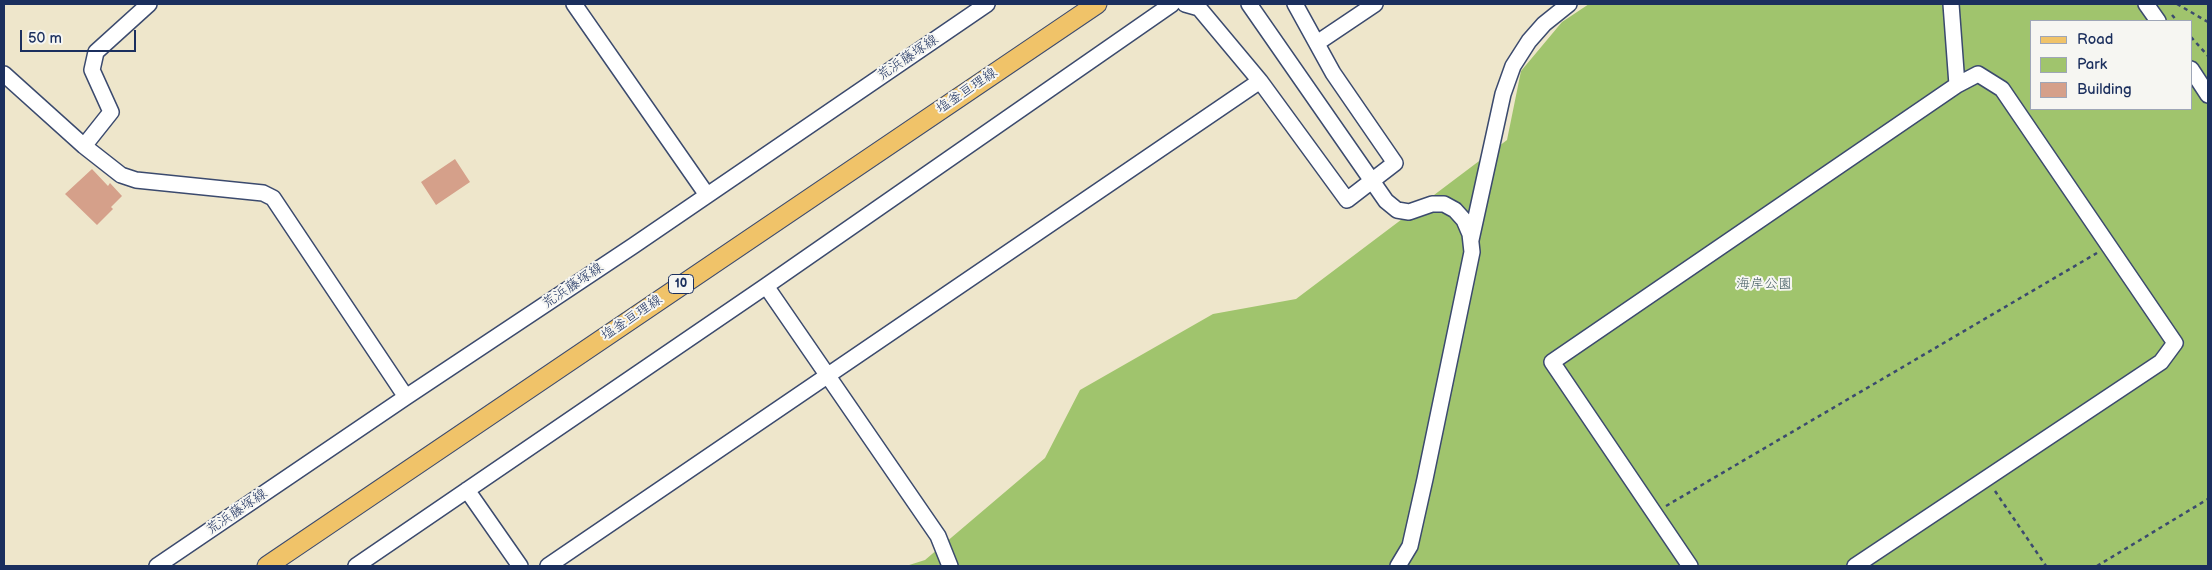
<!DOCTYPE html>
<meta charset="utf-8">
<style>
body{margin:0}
#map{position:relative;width:2212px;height:570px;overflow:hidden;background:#eee6cb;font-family:"Balsamiq Sans",sans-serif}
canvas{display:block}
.frame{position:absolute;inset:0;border:5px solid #1b2f5e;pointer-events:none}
.legend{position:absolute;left:2030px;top:20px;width:162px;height:90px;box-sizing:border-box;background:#f6f6f2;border:1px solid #9ea6b7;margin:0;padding:6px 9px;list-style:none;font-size:15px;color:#1b2f5e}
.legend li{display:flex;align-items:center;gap:10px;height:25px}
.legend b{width:25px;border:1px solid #9ea6b7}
.scale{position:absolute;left:20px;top:30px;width:116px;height:22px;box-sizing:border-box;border:2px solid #1b2f5e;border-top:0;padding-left:6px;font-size:15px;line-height:18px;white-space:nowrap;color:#1b2f5e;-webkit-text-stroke:4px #f6f6f2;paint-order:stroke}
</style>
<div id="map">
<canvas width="2212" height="570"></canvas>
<div class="frame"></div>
<ul class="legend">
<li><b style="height:6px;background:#f0c369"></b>Road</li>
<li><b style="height:14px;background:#a0c46d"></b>Park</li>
<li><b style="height:14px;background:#d5a08a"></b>Building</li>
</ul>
<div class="scale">50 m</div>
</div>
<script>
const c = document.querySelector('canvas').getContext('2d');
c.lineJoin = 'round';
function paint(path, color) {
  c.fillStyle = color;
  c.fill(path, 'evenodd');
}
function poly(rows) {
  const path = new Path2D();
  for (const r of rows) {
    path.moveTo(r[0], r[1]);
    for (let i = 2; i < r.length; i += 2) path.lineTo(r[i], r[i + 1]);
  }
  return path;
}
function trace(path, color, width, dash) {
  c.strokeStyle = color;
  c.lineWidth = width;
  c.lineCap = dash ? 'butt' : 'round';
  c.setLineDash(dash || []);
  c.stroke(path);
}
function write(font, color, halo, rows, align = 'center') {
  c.font = font + ' "Balsamiq Sans","Klee One",sans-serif';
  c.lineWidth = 4;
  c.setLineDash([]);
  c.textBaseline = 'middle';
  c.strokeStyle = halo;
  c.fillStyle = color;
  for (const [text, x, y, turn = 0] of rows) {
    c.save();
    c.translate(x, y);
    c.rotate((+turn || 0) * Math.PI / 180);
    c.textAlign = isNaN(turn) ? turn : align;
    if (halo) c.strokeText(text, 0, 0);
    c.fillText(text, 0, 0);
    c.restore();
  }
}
paint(poly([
 [1589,4,2208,4,2208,566,906,566,925,560,1045,458,1080,390,1213,314,1296,299,1507,140,1521,71,1562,22],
 [2031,21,2191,21,2191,109,2031,109]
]), '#a0c46d');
paint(poly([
 [455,159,470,182,436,205,421,182],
 [92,169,108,186,110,183,122,196,111,207,113,209,97,225,65,194]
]), '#d5a08a');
const minor = poly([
 [574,4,707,195],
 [1185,4,1199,8,1260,81,1347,200,1395,163,1333,73,1295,4],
 [1249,4,1386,201,1397,210,1409,212,1432,204,1444,204,1455,210,1464,220,1470,234,1472,252,1425,479,1410,546,1398,566],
 [1951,4,1957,85],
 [2146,4,2158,21],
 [1317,43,1375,4],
 [2191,69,2208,95],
 [4,74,84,146,121,175,136,180,263,193,273,198,406,397],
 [84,146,111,112,92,70,96,52,149,4],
 [1471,240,1503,94,1513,66,1529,41,1544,24,1569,4],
 [766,286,938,536,950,566],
 [467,490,520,566],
 [157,566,406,397,633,246,987,4],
 [356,566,766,286,1172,4],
 [548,566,1260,81],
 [1690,566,1552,362,1957,85,1978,74,2002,89,2175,343,2161,362,1855,566]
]);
const major = poly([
 [267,566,1097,4]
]);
trace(minor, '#3b4a6e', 18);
trace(major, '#3b4a6e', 21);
trace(poly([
 [2177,4,2208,22],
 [2172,15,2177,21],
 [2191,37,2208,56],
 [1995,491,2046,566],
 [1666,506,2097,253],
 [2097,566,2208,499]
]), '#3b4a6e', 2.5, [4, 4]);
trace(minor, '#fff', 15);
trace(major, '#f0c369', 19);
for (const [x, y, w] of [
 [681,284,25]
]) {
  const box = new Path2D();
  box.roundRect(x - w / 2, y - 9.5, w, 19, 4);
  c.fillStyle = '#f6f6f2';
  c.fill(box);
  trace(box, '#1b2f5e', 1);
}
write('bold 12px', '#1b2f5e', null, [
 ["10",681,284]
]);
write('14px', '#1b2f5e', '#f6f6f2', [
 ["荒浜藤塚線",908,58,-34],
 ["塩釜亘理線",967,91,-34],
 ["荒浜藤塚線",573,286,-34],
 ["塩釜亘理線",632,318,-34],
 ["荒浜藤塚線",237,512,-34]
]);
write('14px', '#435c62', '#f6f6f2', [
 ["海岸公園",1764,284]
]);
</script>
